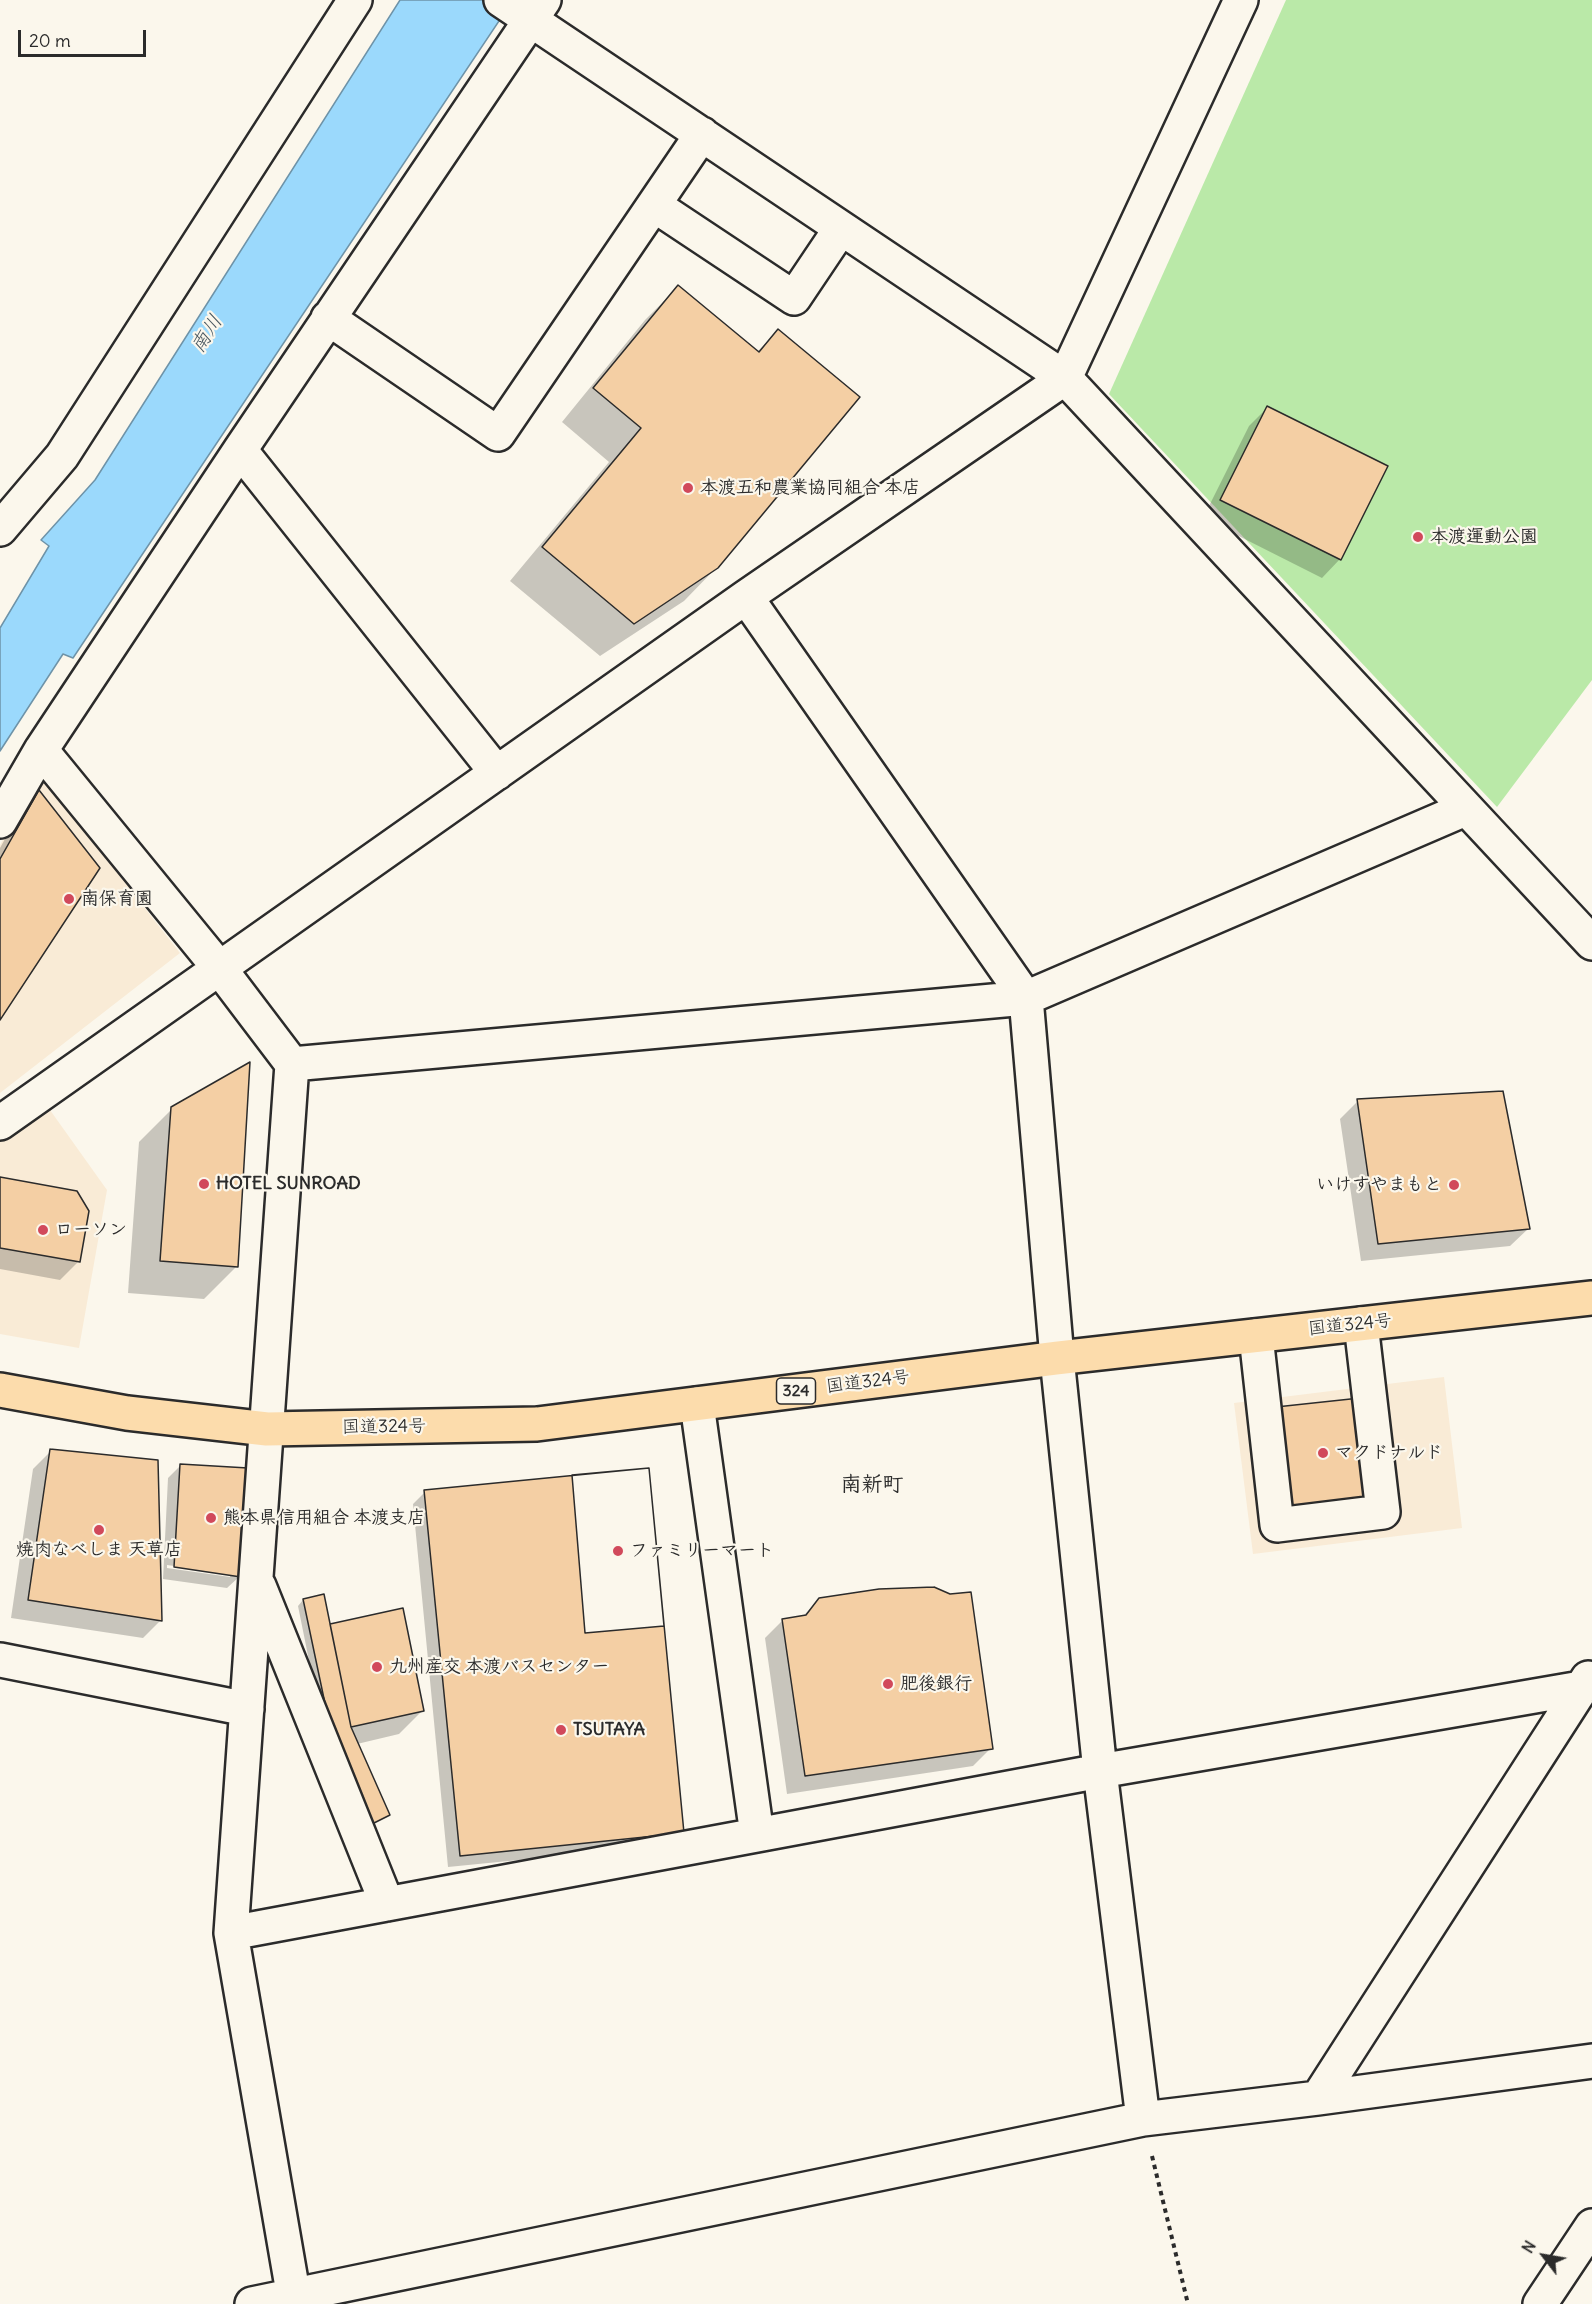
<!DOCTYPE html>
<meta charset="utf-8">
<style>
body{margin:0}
#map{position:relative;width:1592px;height:2304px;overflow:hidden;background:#fbf7ec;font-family:Delius,sans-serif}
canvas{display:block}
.north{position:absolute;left:1514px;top:2226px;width:60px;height:60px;-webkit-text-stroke:4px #fbf7ec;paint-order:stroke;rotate:301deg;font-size:16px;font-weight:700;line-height:24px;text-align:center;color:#2b2b2b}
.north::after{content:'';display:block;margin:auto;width:21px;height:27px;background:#2b2b2b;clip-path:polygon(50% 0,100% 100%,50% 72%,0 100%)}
.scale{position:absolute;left:18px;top:30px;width:128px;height:27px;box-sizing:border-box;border:3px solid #2b2b2b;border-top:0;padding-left:8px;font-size:18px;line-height:21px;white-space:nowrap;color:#2b2b2b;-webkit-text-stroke:4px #fbf7ec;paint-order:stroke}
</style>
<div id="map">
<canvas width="1592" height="2304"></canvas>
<div class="north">N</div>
<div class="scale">20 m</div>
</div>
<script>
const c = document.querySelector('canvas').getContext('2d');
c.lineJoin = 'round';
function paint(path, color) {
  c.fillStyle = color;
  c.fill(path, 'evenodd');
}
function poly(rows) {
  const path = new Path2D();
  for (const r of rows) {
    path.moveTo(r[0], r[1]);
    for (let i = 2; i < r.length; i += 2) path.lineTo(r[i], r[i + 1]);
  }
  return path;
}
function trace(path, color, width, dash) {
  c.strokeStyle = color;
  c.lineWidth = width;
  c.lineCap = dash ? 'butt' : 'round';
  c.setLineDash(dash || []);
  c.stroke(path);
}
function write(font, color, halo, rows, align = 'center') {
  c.font = font + ' Delius,"Klee One",sans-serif';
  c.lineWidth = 4.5;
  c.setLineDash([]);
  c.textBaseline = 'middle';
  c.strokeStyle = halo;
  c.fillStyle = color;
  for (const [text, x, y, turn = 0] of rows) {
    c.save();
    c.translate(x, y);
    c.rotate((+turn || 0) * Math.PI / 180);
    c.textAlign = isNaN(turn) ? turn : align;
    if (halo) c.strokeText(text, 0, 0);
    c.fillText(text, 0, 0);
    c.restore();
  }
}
paint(poly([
 [40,774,180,953,0,1093,0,845],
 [45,1103,107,1190,79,1348,0,1334,0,1136],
 [1444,1377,1462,1528,1253,1554,1234,1403]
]), '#f9ebd6');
paint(poly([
 [1286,0,1592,0,1592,680,1497,807,1109,394]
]), '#bae9a8');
const water = poly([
 [400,0,513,0,73,658,63,654,0,751,0,628,49,546,41,540,95,480,400,0]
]);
paint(water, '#9bd9fc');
trace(water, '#6e93a8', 1.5);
paint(poly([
 [678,287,757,352,778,331,717,567,684,601,600,656,510,581,609,462,562,422,645,320],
 [1267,408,1340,559,1322,578,1203,518,1249,426],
 [39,792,0,1017,0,848,21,810],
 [1358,1101,1529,1228,1510,1246,1361,1261,1340,1119],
 [172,1109,237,1266,204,1299,128,1293,139,1142],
 [0,1178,78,1262,60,1280,0,1269],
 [51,1451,161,1620,143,1638,11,1618,33,1469],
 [180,1466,240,1576,227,1588,163,1579,168,1478],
 [167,1565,230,1574,230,1577,167,1568],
 [425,1492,682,1833,670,1845,448,1867,413,1504],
 [820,1599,991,1748,973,1766,787,1794,765,1638,783,1620,802,1617],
 [303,1600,329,1627,422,1711,399,1734,357,1744,389,1815,364,1829,327,1750,298,1606]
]), '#0003');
const building = poly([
 [678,285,759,352,778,329,860,397,718,568,634,624,542,547,641,428,593,388,678,285],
 [1267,406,1388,466,1341,560,1220,500,1267,406],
 [39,790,100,868,0,1020,0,859,39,790],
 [250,1062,238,1267,160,1261,171,1107,250,1062],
 [1503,1091,1530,1229,1378,1244,1357,1099,1503,1091],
 [0,1177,77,1191,89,1211,80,1262,0,1248,0,1177],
 [1360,1398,1369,1499,1286,1508,1276,1407,1360,1398],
 [50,1449,158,1460,162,1621,28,1600,50,1449],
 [180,1464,248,1468,241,1577,174,1567,180,1464],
 [649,1468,684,1833,460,1856,424,1490,649,1468],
 [649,1468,664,1626,585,1633,572,1475,649,1468],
 [934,1587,950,1594,971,1592,993,1749,805,1776,782,1619,806,1615,819,1598,879,1589,934,1587],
 [324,1594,351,1727,390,1815,370,1825,331,1732,303,1599,324,1594],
 [403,1608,424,1711,351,1727,330,1624,403,1608]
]);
paint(building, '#f4cfa4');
trace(building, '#2b2b2b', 1.5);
const minor = poly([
 [501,0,1065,378,1592,943],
 [654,205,794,298,841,228],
 [328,318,498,434,702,134],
 [240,450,497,773],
 [0,529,62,456,355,0],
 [746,597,1026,998,1057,1358,1100,1771,1143,2119],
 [41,750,220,969,292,1064,231,1933,295,2304],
 [0,821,41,750,240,450,544,0],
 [292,1064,1026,998,1465,809],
 [0,1123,746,597,1065,378,1241,0],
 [1256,1336,1277,1525,1383,1512,1361,1324],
 [697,1404,757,1835],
 [259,1586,387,1904],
 [0,1660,247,1709],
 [231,1933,1100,1771,1581,1688],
 [1318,2098,1588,1678],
 [252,2304,1143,2119,1318,2098,1592,2061],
 [1540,2304,1592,2226]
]);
const highway = poly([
 [0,1390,127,1413,267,1429,537,1424,1057,1358,1592,1298]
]);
trace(minor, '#2b2b2b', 38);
trace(highway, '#2b2b2b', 38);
trace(poly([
 [1152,2156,1188,2304]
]), '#2b2b2b', 4, [4.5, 4.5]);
trace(minor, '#fbf7ec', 33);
trace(highway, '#fcdcac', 33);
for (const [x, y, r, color] of [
 [688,488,6,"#d1495b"],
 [1418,537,6,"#d1495b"],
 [69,899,6,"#d1495b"],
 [204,1184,6,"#d1495b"],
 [1454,1185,6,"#d1495b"],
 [43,1230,6,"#d1495b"],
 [1323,1453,6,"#d1495b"],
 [211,1518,6,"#d1495b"],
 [99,1530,6,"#d1495b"],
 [618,1551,6,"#d1495b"],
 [377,1667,6,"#d1495b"],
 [888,1684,6,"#d1495b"],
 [561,1730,6,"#d1495b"]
]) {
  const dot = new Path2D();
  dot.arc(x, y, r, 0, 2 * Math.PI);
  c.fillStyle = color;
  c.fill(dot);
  trace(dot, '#fbf7ec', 2);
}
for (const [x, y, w] of [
 [796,1391,39]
]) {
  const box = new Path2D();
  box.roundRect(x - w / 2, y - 13, w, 26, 4.5);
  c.fillStyle = '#fbf7ec';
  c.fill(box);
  trace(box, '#2b2b2b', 1.5);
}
write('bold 16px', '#2b2b2b', null, [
 ["324",796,1391]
]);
write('bold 18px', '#2b2b2b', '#fbf7ec', [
 ["本渡五和農業協同組合 本店",700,488],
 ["本渡運動公園",1430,537],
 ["南保育園",81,899],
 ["HOTEL SUNROAD",216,1184],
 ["いけすやまもと",1442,1185,"right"],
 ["ローソン",55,1230],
 ["マクドナルド",1335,1453],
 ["熊本県信用組合 本渡支店",223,1518],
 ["焼肉なべしま 天草店",99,1550,"center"],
 ["ファミリーマート",630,1551],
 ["九州産交 本渡バスセンター",389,1667],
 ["肥後銀行",900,1684],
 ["TSUTAYA",573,1730]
], 'left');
write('18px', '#2b2b2b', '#fbf7ec', [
 ["国道324号",1350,1325,-6],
 ["国道324号",868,1382,-7],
 ["国道324号",384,1427,-1]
]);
write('italic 20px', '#47565f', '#fbf7ec', [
 ["南川",207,334,-57]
]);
write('bold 21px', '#2b2b2b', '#fbf7ec', [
 ["南新町",872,1485]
]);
</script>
